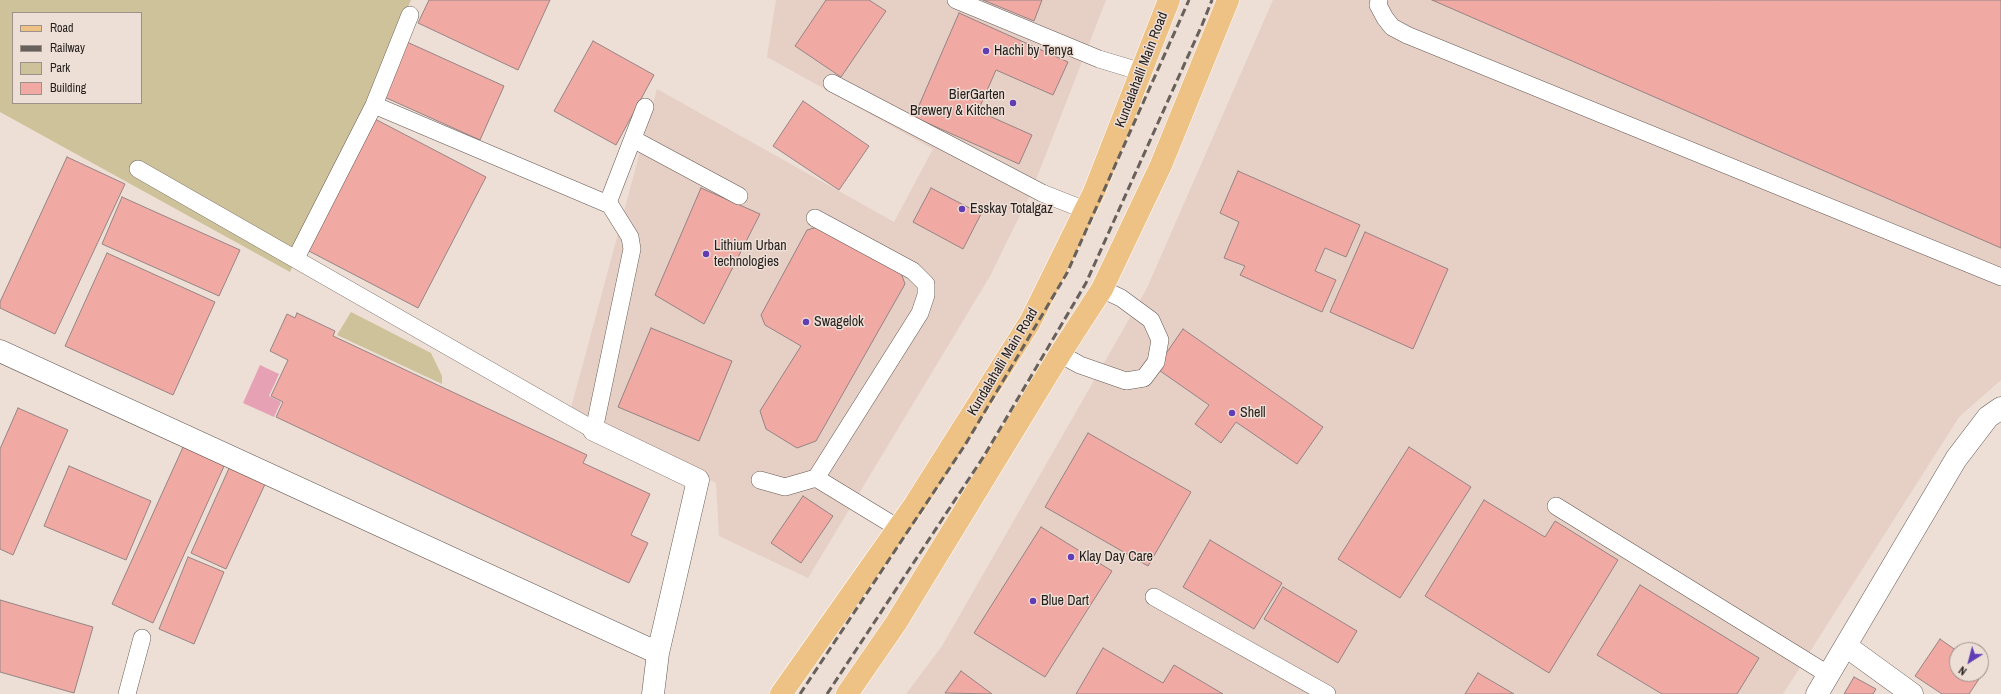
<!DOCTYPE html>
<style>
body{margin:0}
#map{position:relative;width:2001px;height:694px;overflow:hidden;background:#edded6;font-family:"Archivo Narrow",sans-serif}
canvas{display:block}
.legend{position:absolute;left:12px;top:12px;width:130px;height:92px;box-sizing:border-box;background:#edded6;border:1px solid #9c918b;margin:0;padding:5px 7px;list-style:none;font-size:12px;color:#231e1b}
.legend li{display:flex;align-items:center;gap:8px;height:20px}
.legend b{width:20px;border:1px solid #9c918b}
.north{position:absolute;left:1949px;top:642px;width:40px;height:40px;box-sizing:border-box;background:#edded6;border:1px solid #9c918b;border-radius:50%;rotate:216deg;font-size:11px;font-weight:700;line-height:16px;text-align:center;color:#231e1b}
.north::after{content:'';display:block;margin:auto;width:14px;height:18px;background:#613cb5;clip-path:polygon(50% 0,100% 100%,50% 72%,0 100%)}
</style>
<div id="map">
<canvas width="2001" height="694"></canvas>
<ul class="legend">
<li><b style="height:5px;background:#eec285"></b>Road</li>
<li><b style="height:5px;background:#68605b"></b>Railway</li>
<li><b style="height:11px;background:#cec29a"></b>Park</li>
<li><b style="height:11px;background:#f0a9a3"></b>Building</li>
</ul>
<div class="north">N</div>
</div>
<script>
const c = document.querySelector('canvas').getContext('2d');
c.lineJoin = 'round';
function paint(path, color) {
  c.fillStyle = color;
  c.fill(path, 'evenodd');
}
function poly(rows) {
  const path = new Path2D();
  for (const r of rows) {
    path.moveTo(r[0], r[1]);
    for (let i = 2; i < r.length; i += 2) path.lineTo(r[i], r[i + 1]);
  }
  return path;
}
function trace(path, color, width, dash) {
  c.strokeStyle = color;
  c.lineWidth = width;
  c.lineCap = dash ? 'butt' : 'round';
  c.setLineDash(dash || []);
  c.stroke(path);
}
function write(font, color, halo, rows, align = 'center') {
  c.font = font + ' "Archivo Narrow",sans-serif';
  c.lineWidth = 3;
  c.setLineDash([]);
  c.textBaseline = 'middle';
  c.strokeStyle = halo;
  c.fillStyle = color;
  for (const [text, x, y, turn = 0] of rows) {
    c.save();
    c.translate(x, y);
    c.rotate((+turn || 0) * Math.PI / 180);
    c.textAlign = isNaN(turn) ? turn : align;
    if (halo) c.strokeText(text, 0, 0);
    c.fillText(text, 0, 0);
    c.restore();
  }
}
paint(poly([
 [776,0,1106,0,1030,195,990,276,808,578,719,536,716,483,571,408,657,89,894,222,933,149,767,57],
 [1273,0,2001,0,2001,380,1959,417,1783,694,906,694,942,646,1147,288]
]), '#e6cfc5');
paint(poly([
 [0,0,411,0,290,272,0,112],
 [13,13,141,13,141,103,13,103],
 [351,312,431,353,442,376,442,384,337,335]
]), '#cec29a');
paint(poly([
 [260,365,279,374,269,396,281,402,274,417,243,403]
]), '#e6a1b4');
const building = poly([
 [429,0,550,0,518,70,418,23,429,0],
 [826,0,869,0,886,11,841,77,795,46,826,0],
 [983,0,1042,0,1034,21,983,0],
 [1432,0,2001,0,2001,248,1432,0],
 [959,13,1068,62,1053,95,996,70,978,111,1032,135,1019,164,914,117,959,13],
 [593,41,654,75,616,145,554,111,593,41],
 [407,42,504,86,480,140,382,96,407,42],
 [803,101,869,146,839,190,773,146,803,101],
 [375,119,486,177,418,308,307,250,375,119],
 [67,157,125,184,55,334,0,308,0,302,67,157],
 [1238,171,1360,225,1346,257,1325,248,1315,271,1336,280,1322,312,1240,275,1245,266,1224,258,1239,222,1220,213,1238,171],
 [701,188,760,214,704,324,655,295,701,188],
 [931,188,981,214,963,249,913,222,931,188],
 [122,197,240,250,219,296,102,244,122,197],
 [821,226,900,270,905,284,816,441,797,448,766,429,760,411,801,346,765,325,761,315,807,230,821,226],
 [1365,232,1448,269,1413,349,1330,312,1365,232],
 [107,253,215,302,173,395,65,346,107,253],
 [297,313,335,331,333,336,587,455,583,463,650,494,631,535,648,543,629,583,276,417,283,402,271,396,288,360,270,351,287,314,295,318,297,313],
 [651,328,732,361,699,441,618,407,651,328],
 [1183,329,1323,427,1297,464,1236,422,1221,443,1195,424,1209,405,1156,368,1183,329],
 [18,408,68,430,13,555,0,549,0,449,18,408],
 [1088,433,1191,492,1148,566,1045,507,1088,433],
 [184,445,225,464,153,623,112,604,184,445],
 [1409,447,1471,487,1400,598,1338,559,1409,447],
 [69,466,151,501,126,560,44,526,69,466],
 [230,466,266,482,226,569,191,553,230,466],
 [803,496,833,516,801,563,771,543,803,496],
 [1484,500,1545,537,1555,521,1618,560,1549,673,1425,596,1484,500],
 [1041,527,1112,571,1045,677,974,633,1041,527],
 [1210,540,1282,583,1254,629,1183,587,1210,540],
 [188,557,224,572,194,644,159,629,188,557],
 [1640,585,1759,658,1737,694,1662,694,1597,655,1640,585],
 [1283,587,1357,631,1338,663,1264,619,1283,587],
 [0,600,93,627,74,693,0,672,0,600],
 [1940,639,1957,651,1957,674,1981,674,1981,667,1985,670,1969,694,1942,694,1915,676,1940,639],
 [1103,648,1163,683,1174,665,1223,694,1076,694,1103,648],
 [961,671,992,694,945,693,961,671],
 [1478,673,1514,694,1465,694,1478,673],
 [1854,677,1876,689,1873,694,1844,694,1854,677]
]);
paint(building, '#f0a9a3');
trace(building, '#958584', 1);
const service = poly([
 [956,0,1099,59,1142,72],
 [1379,0,1378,5,1385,18,1392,27,1407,35,2001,277],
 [832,83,1042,193,1085,210],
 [374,105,610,205],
 [633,139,739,196],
 [138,169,594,430,632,249,630,237,610,205,609,200,645,107],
 [815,218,913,271,926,284,926,295,920,313,816,478,898,528],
 [296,258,374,105,410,15],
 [1060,354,1080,365,1126,381,1144,378,1156,362,1160,340,1151,320,1121,298,1102,289],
 [760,480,785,487,816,478],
 [1556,506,1829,675],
 [1154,597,1327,694],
 [127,694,142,638]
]);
const minor = poly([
 [0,351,658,653],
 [594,430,698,480,658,653,653,694],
 [1846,646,1912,694]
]);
const tertiary = poly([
 [1817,694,1956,459,1988,417,2001,408]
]);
const primary = poly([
 [781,694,915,504,1030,322,1094,192,1169,0],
 [847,694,896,623,1060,354,1102,289,1161,165,1228,0]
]);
trace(service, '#655952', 18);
trace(minor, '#655952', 23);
trace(tertiary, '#655952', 23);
trace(primary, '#fff', 23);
trace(service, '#fff', 17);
trace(minor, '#fff', 22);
trace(tertiary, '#fff', 22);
trace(primary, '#eec285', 22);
trace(poly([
 [800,694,965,445,1067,273,1189,0],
 [827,694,984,456,1086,283,1202,25,1212,0]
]), '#68605b', 3, [8, 4]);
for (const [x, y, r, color] of [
 [986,51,4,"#613cb5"],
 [1013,103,4,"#613cb5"],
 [962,209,4,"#613cb5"],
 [706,254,4,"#613cb5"],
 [806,322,4,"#613cb5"],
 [1232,413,4,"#613cb5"],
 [1071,557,4,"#613cb5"],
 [1033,601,4,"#613cb5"]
]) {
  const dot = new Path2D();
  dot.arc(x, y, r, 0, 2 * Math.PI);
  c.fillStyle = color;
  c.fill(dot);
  trace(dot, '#edded6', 1.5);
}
write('14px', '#231e1b', '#edded6', [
 ["Hachi by Tenya",994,51],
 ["BierGarten",1005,95,"right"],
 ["Brewery & Kitchen",1005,111,"right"],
 ["Esskay Totalgaz",970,209],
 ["Lithium Urban",714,246],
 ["technologies",714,262],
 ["Swagelok",814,322],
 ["Shell",1240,413],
 ["Klay Day Care",1079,557],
 ["Blue Dart",1041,601]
], 'left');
write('14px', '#231e1b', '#edded6', [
 ["Kundalahalli Main Road",1142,70,-69],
 ["Kundalahalli Main Road",1003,362,-59]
]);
</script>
